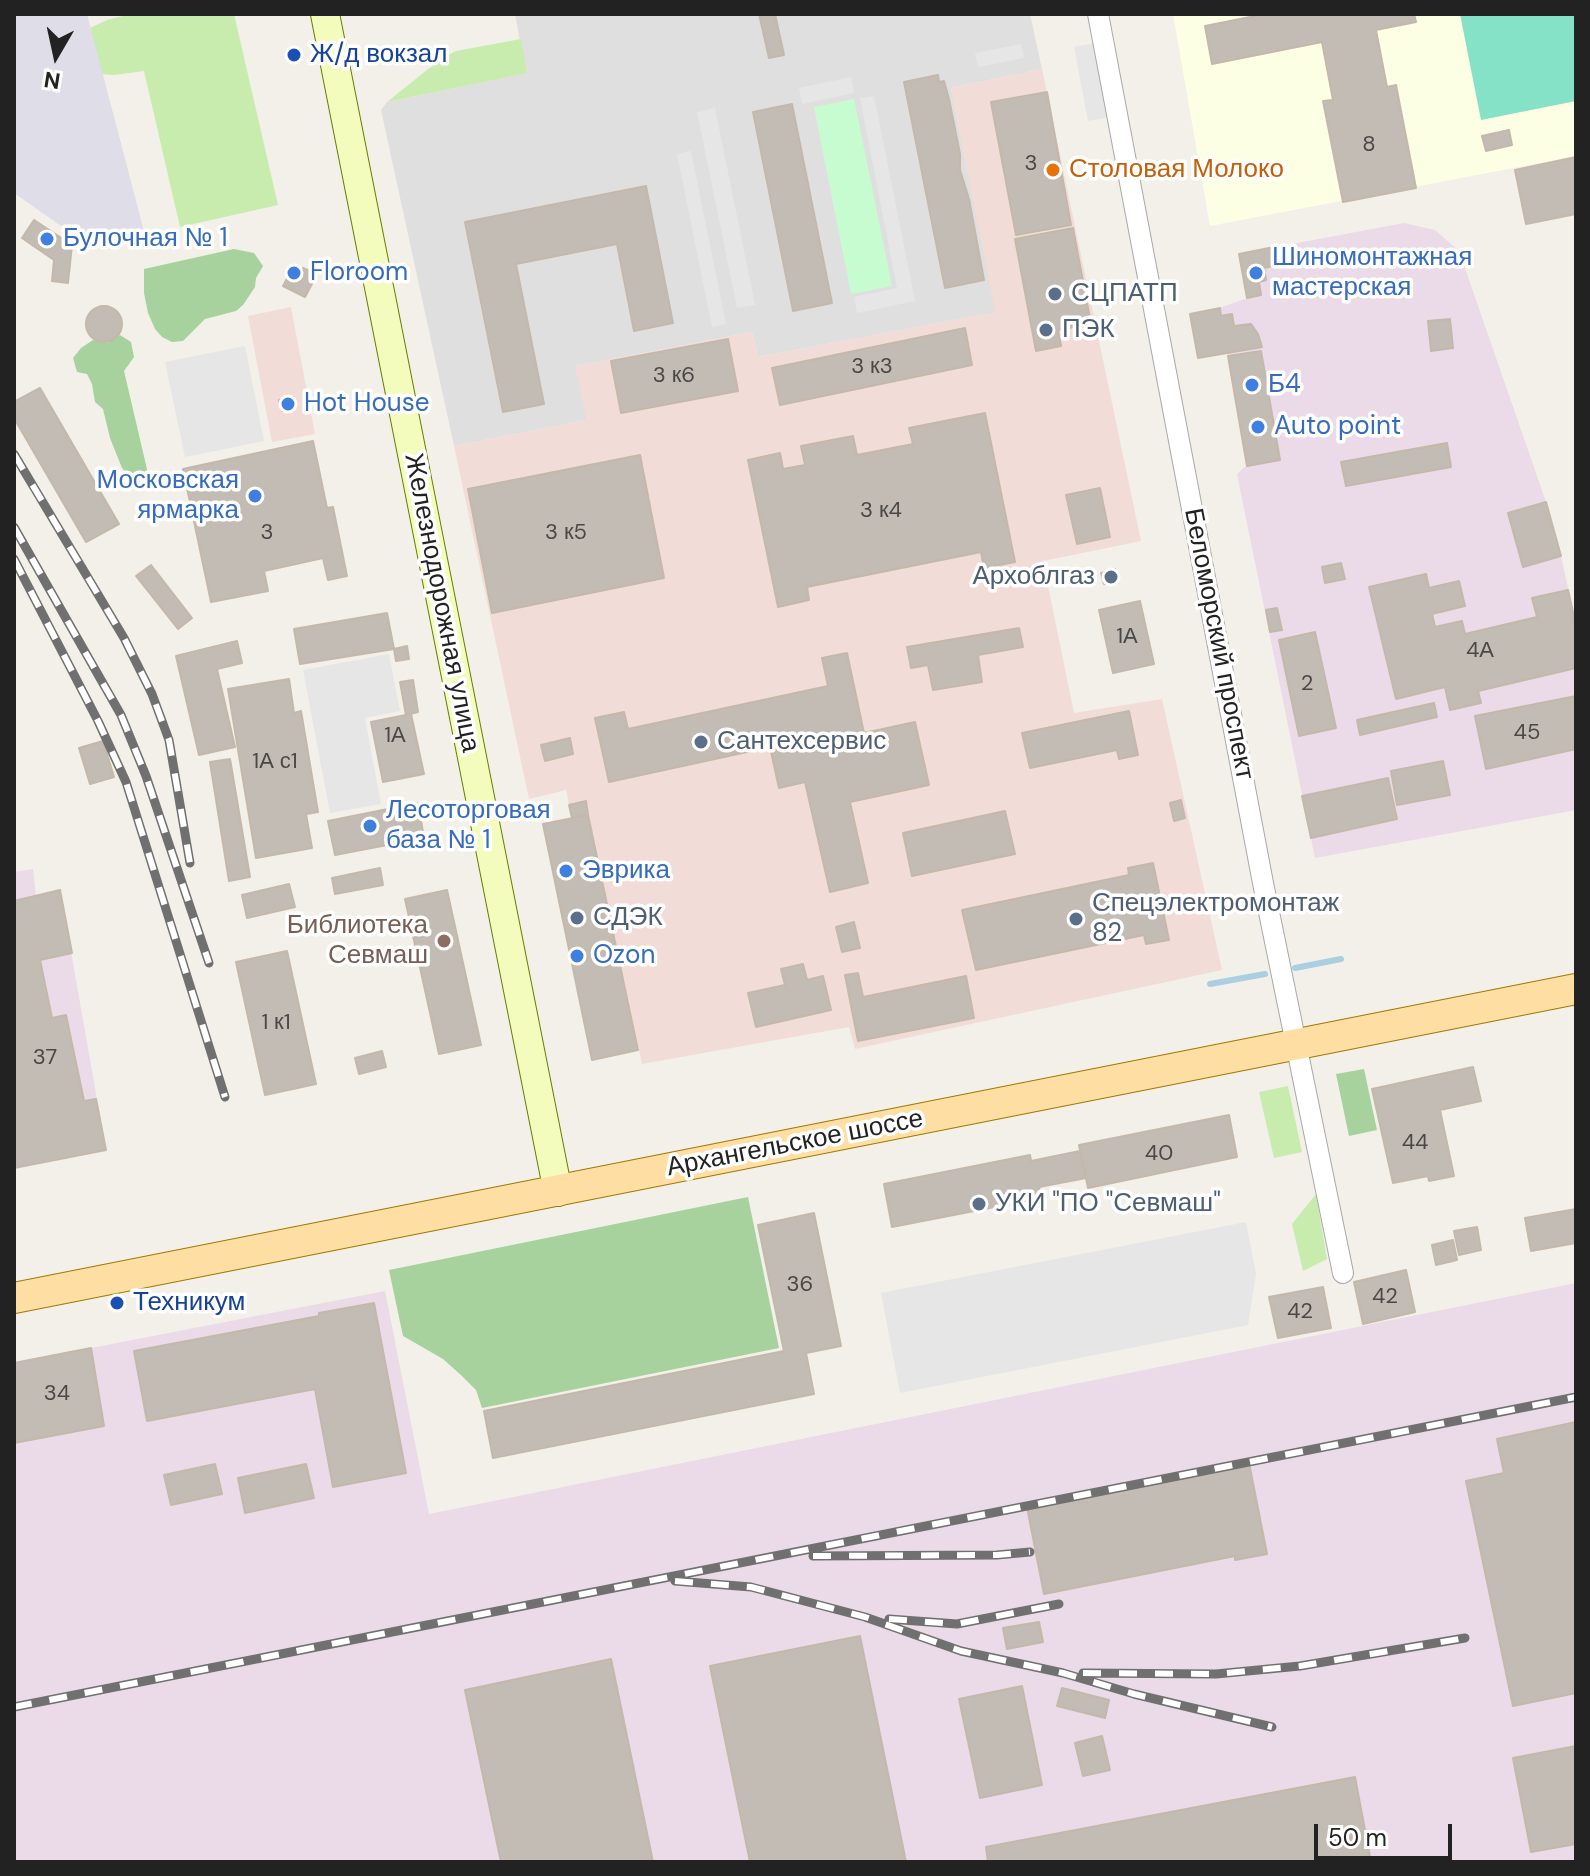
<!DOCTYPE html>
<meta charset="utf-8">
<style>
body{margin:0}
#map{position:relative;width:1590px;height:1876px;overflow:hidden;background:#f2f0e9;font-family:"DM Sans",sans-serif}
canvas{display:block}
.frame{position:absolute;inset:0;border:16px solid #222;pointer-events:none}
.north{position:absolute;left:16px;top:16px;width:80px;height:80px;-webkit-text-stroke:6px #fff;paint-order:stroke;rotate:189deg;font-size:22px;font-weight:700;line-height:32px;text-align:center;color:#222}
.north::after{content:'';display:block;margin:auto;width:28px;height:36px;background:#222;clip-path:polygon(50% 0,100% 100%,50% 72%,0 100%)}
.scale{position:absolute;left:1314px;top:1824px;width:138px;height:36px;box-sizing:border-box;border:4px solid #222;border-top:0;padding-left:10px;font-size:24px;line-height:28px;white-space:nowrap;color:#222;-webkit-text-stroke:6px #fff;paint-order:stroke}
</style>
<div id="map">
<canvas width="1590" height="1876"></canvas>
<div class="frame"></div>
<div class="north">N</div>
<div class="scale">50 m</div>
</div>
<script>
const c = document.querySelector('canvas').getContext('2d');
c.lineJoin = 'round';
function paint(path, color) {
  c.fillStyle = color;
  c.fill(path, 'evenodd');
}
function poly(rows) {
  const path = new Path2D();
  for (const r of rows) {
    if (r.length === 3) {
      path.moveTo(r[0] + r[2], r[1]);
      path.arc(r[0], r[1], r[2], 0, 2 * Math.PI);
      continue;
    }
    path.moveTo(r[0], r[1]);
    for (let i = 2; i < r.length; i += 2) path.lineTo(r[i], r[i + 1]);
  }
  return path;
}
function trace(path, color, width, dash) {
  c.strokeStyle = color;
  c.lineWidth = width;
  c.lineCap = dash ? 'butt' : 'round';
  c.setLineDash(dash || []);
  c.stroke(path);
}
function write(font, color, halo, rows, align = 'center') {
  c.font = font + ' "DM Sans",sans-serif';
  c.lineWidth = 7;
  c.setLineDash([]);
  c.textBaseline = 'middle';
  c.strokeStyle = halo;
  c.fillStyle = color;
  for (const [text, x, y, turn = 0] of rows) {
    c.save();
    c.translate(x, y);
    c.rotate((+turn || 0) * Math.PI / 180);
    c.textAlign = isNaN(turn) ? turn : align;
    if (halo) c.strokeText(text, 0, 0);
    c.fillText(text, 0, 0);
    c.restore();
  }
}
paint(poly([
 [515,14,1030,14,1042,69,951,88,996,312,758,357,752,332,576,366,587,420,454,446,381,110,387,102,526,73]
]), '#e0dfdf');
paint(poly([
 [1042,69,1141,541,1043,561,1074,713,1162,699,1222,970,855,1049,849,1027,642,1064,588,815,572,818,566,790,529,799,454,446,587,420,575,366,752,332,758,357,995,312,951,88],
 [291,307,315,434,272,442,248,316]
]), '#f2dcd8');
paint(poly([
 [1404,223,1435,230,1459,251,1546,502,1561,556,1576,625,1576,810,1315,858,1237,474,1247,465,1228,356,1227,353,1198,358,1190,314,1220,308,1247,298,1239,254],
 [33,869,36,896,60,890,106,1150,14,1168,14,872],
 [1576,1283,1576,1862,14,1862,14,1363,385,1291,429,1514]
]), '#ebdae7');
paint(poly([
 [1173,14,1576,14,1576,156,1210,226]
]), '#fdffe5');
paint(poly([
 [131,14,234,14,278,205,180,227,144,71,114,75,98,74,88,29,107,20],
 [521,39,527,73,387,102,442,58,456,51],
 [1288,1086,1302,1152,1274,1158,1259,1092],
 [1316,1194,1327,1259,1303,1271,1292,1224]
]), '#c7ecae');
paint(poly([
 [234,249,254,253,263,266,256,278,255,287,243,305,236,311,205,319,183,341,172,342,162,337,155,329,148,313,144,293,144,269],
 [120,335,131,342,134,357,124,371,150,482,137,484,122,468,110,438,103,409,95,402,92,384,87,374,77,372,73,358,81,348,93,340,108,343],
 [1364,1069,1377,1130,1349,1136,1336,1074],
 [748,1197,779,1348,482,1408,476,1390,462,1376,443,1359,403,1336,389,1270]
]), '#a7d29d');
paint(poly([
 [854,99,892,286,851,294,814,107]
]), '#c7fbd0');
paint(poly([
 [1460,14,1576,14,1576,101,1481,120]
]), '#86e2c7');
paint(poly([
 [1095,43,1109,117,1088,121,1074,47],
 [1021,44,1024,58,978,67,975,53],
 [851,77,854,93,802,104,799,88],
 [874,96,915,301,857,313,854,297,897,288,860,98],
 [715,108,755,305,737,308,697,112],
 [691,151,726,324,712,327,677,154],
 [245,346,264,441,185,457,165,362],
 [389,654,400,711,365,718,381,804,330,813,303,670],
 [1246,1222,1256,1274,1248,1325,900,1393,881,1293]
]), '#e6e6e6');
paint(poly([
 [14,14,87,14,145,235,91,247,14,193]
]), '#dedde8');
trace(poly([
 [1295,968,1341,959],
 [1210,984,1265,974]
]), '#a9cfe0', 6);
const building = poly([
 [759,14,775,14,784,55,769,58,759,14],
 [1265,14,1414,14,1416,22,1376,30,1387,87,1396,85,1416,188,1343,202,1323,101,1333,100,1322,42,1212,64,1205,26,1265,14],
 [938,75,939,82,944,81,949,99,960,154,960,170,969,199,984,280,945,288,904,82,938,75],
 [1047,92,1071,225,1016,235,991,102,1047,92],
 [792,104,832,303,793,311,753,112,792,104],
 [1509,130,1512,145,1486,151,1482,136,1509,130],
 [1576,157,1576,214,1526,224,1515,170,1576,157],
 [646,186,673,323,634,331,617,244,516,264,544,404,503,412,465,222,646,186],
 [34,220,72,245,68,283,52,281,54,260,22,238,34,220],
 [1073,228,1091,324,1058,330,1061,346,1036,351,1015,239,1073,228],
 [1279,246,1282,264,1264,268,1266,280,1259,282,1261,295,1247,298,1239,254,1279,246],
 [303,268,312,272,314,280,305,297,283,286,290,273,295,275,303,268],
 [104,324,18],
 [1220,308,1221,316,1232,314,1234,326,1251,324,1258,334,1262,347,1198,358,1190,314,1220,308],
 [1450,319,1453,348,1431,351,1428,321,1450,319],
 [965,328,972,365,780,405,772,368,965,328],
 [728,339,738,391,621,413,611,361,728,339],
 [1261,351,1280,460,1247,466,1228,356,1261,351],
 [40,388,119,524,86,542,14,418,14,402,40,388],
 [293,397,296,407,282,411,279,400,293,397],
 [985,413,1015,562,984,568,981,552,807,587,809,600,778,607,748,460,780,453,783,469,805,465,801,446,853,436,857,455,913,444,909,428,985,413],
 [313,441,327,508,333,507,347,576,328,580,323,558,264,571,268,591,211,602,183,469,313,441],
 [1447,443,1451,467,1346,486,1341,462,1447,443],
 [640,455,664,578,492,613,468,489,640,455],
 [1100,488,1110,537,1077,544,1066,495,1100,488],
 [1546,502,1561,556,1523,567,1508,513,1546,502],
 [1341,563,1345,579,1325,583,1322,567,1341,563],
 [151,565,192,618,178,629,136,576,151,565],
 [1115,569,1118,581,1104,584,1101,573,1115,569],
 [1426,574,1429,588,1459,581,1465,606,1432,614,1435,627,1462,621,1465,634,1537,617,1532,598,1568,590,1576,625,1576,668,1478,691,1481,703,1450,710,1445,687,1396,699,1369,587,1426,574],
 [1140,601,1154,664,1113,673,1099,610,1140,601],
 [1277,608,1282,630,1270,632,1266,610,1277,608],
 [387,613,394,649,300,664,294,629,387,613],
 [1019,628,1023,647,978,655,982,682,933,690,928,665,911,668,907,647,1019,628],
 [1315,632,1336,728,1299,736,1279,640,1315,632],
 [237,641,242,663,217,669,235,747,199,755,176,656,237,641],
 [407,646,409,659,396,661,394,649,407,646],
 [847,653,864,733,915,722,929,785,850,802,868,883,830,892,805,782,779,788,770,747,609,782,595,718,624,712,628,729,828,686,822,658,847,653],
 [289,679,294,713,301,711,318,812,306,814,312,848,256,858,228,689,289,679],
 [413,680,418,712,406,715,400,682,413,680],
 [1576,696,1576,749,1486,769,1475,716,1576,696],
 [1434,703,1437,717,1360,735,1357,720,1434,703],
 [1129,711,1138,755,1119,759,1117,750,1030,768,1022,733,1129,711],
 [411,714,424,774,383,782,371,722,411,714],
 [570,738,573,754,545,761,541,745,570,738],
 [103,741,114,777,90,784,79,748,103,741],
 [230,759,250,877,229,881,210,762,230,759],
 [1443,761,1450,795,1397,805,1391,771,1443,761],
 [1388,778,1397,819,1311,838,1302,796,1388,778],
 [1181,800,1185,818,1174,821,1170,803,1181,800],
 [586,801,588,815,572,818,569,805,586,801],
 [418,803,424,838,335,855,328,821,418,803],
 [1005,811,1015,854,912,876,903,833,1005,811],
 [588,815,638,1050,592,1060,543,824,588,815],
 [1153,863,1169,940,1146,944,1144,935,976,970,962,910,1129,875,1128,868,1153,863],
 [380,868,383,885,335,894,332,878,380,868],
 [289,884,295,907,247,918,242,895,289,884],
 [60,890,72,953,40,960,52,1018,66,1015,84,1101,96,1099,106,1150,14,1168,14,901,60,890],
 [447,890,481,1045,439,1054,405,899,447,890],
 [854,922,860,948,842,952,836,927,854,922],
 [287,951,316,1084,265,1095,236,962,287,951],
 [803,964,807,980,823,976,831,1010,756,1027,748,993,785,985,781,969,803,964],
 [858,973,863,997,966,976,974,1018,858,1041,845,975,858,973],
 [382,1051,386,1067,359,1074,355,1058,382,1051],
 [1473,1067,1481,1101,1440,1110,1454,1176,1429,1181,1428,1176,1393,1183,1372,1089,1473,1067],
 [1229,1115,1237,1157,1088,1188,1079,1145,1229,1115],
 [1080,1151,1086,1178,1039,1187,1041,1198,892,1227,884,1184,1030,1155,1031,1161,1080,1151],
 [1576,1209,1576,1243,1531,1251,1525,1218,1576,1209],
 [814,1213,841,1346,806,1353,814,1394,493,1458,484,1411,784,1351,758,1225,814,1213],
 [1477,1227,1481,1250,1459,1255,1454,1231,1477,1227],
 [1453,1240,1457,1260,1436,1265,1432,1245,1453,1240],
 [1406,1270,1415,1312,1363,1324,1354,1282,1406,1270],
 [1323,1287,1331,1328,1278,1338,1269,1297,1323,1287],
 [374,1303,406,1473,333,1487,315,1389,147,1421,134,1351,319,1316,319,1313,374,1303],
 [91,1348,104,1426,14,1443,14,1363,91,1348],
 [1576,1422,1576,1693,1513,1706,1466,1481,1504,1473,1497,1439,1576,1422],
 [1249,1463,1267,1554,1235,1560,1235,1556,1044,1594,1027,1507,1249,1463],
 [215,1464,222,1494,171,1505,164,1475,215,1464],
 [306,1464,314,1498,245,1513,238,1478,306,1464],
 [1039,1622,1043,1642,1007,1649,1003,1628,1039,1622],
 [860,1636,906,1862,750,1862,710,1666,860,1636],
 [611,1659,653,1862,501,1862,465,1690,611,1659],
 [1022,1686,1042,1785,980,1798,959,1699,1022,1686],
 [1062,1688,1109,1700,1105,1718,1057,1706,1062,1688],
 [1102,1736,1110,1770,1083,1776,1075,1743,1102,1736],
 [1576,1746,1576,1844,1531,1852,1513,1758,1576,1746],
 [1355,1777,1371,1862,988,1862,986,1847,1355,1777]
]);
paint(building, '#c3bcb4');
trace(building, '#c4b8aa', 2);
const street = poly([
 [1098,14,1263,883,1343,1273]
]);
const secondary = poly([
 [325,14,558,1192]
]);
const primary = poly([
 [14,1298,1576,989]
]);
trace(street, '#a9a9a9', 22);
trace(secondary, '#677f02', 30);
trace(primary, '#a07900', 32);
trace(street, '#fff', 20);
trace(secondary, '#f3fbbd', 28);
trace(primary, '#fedea2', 30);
const rail = poly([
 [14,454,124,638,152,694,169,740,190,863],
 [14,527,121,715,146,776,209,963],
 [14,559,98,721,126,782,225,1097],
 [813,1556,997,1555,1030,1552],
 [675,1581,751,1587,865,1617,961,1651,1063,1673,1134,1694,1272,1727],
 [889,1619,957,1624,1059,1604],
 [1083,1673,1216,1674,1300,1666,1465,1638],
 [14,1707,1576,1397]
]);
trace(rail, '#707070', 9);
trace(rail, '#fff', 6, [18]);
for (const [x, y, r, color] of [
 [294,55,8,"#1a4fb4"],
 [1053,170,8,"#e8710a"],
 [47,239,8,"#3f7fe0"],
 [294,273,8,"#3f7fe0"],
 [1256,273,8,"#3f7fe0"],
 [1055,294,8,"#5c6f8a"],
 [1046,330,8,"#5c6f8a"],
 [1252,385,8,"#3f7fe0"],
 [288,404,8,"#3f7fe0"],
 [1258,427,8,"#3f7fe0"],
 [255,496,8,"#3f7fe0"],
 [1111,577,8,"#5c6f8a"],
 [701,742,8,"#5c6f8a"],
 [370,826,8,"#3f7fe0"],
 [566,871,8,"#3f7fe0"],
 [577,918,8,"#5c6f8a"],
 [1076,919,8,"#5c6f8a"],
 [444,941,8,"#8d6e63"],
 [577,956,8,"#3f7fe0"],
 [979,1204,8,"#5c6f8a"],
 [117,1303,8,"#1a4fb4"]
]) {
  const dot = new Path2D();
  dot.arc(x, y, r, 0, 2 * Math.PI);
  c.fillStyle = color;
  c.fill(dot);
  trace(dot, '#fff', 3);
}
write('22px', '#4a4846', null, [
 ["8",1369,145],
 ["3",1031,164],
 ["3 к3",872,367],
 ["3 к6",674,376],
 ["3 к4",881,511],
 ["3",267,533],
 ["3 к5",566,533],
 ["1А",1127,637],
 ["4А",1480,651],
 ["2",1307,684],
 ["45",1527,733],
 ["1А",395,736],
 ["1А с1",275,762],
 ["1 к1",276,1023],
 ["37",45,1058],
 ["44",1415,1143],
 ["40",1159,1154],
 ["36",800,1285],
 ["42",1385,1297],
 ["42",1300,1312],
 ["34",57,1394]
]);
write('26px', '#164399', '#fff', [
 ["Ж/д вокзал",310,55],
 ["Техникум",133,1303]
], 'left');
write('26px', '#c56008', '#fff', [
 ["Столовая Молоко",1069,170]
], 'left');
write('26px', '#366cbe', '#fff', [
 ["Булочная № 1",63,239],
 ["Шиномонтажная",1272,258],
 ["мастерская",1272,288],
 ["Floroom",310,273],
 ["Б4",1268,385],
 ["Hot House",304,404],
 ["Auto point",1274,427],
 ["Московская",239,481,"right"],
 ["ярмарка",239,511,"right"],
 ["Лесоторговая",386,811],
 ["база № 1",386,841],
 ["Эврика",582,871],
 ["Ozon",593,956]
], 'left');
write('26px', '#4e5e75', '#fff', [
 ["СЦПАТП",1071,294],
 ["ПЭК",1062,330],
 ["Архоблгаз",1095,577,"right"],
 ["Сантехсервис",717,742],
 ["Спецэлектромонтаж",1092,904],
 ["82",1092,934],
 ["СДЭК",593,918],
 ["УКИ \"ПО \"Севмаш\"",995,1204]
], 'left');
write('26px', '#222', '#fff', [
 ["Железнодорожная улица",441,603,79],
 ["Беломорский проспект",1218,644,79],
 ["Архангельское шоссе",795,1144,-11]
]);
write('26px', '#785e54', '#fff', [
 ["Библиотека",428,926],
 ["Севмаш",428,956]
], 'right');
</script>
